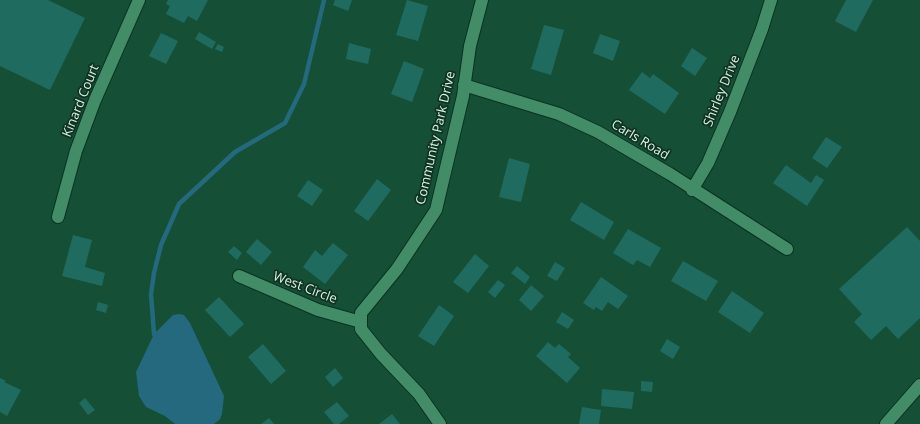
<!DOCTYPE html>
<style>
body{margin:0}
canvas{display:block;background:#144f36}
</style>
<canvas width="920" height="424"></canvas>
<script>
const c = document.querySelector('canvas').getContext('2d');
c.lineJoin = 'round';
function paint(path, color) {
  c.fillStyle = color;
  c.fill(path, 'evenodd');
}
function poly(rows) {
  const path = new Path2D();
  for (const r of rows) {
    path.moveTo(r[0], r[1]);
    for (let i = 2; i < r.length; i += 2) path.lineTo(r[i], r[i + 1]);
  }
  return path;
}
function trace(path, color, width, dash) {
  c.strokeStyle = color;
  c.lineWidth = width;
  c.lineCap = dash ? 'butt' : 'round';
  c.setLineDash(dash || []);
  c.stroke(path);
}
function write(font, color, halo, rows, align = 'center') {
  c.font = font + ' "Open Sans",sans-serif';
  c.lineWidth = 3.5;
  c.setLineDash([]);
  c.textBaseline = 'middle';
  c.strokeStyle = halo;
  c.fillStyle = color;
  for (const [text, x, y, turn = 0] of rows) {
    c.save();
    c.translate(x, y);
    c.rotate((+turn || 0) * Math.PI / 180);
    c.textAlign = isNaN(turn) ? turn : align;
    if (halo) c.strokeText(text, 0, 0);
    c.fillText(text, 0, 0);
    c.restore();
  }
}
paint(poly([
 [179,314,184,315,190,323,224,396,222,414,220,419,214,424,175,424,165,416,146,407,139,396,136,372,154,334,173,315]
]), '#24697e');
trace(poly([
 [157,339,154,334,151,294,154,273,161,245,179,204,235,152,285,123,304,84,324,0]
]), '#24697e', 4.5);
paint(poly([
 [0,0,48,0,85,18,50,90,0,66],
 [168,0,208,0,197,21,188,16,184,23,166,14,170,6,166,4],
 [335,0,352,0,348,11,333,5],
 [407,0,428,6,418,41,396,35],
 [846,0,873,0,856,32,835,21],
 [544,25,564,30,551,75,531,69],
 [199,32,216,42,212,49,195,39],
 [161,33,178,41,166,64,149,56],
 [600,34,620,41,613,61,593,53],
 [349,43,371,49,368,64,346,59],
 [218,44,224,47,222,52,215,49],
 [692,48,707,58,695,76,681,66],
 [404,61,424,69,412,102,391,94],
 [642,72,650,78,653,74,679,93,665,114,629,90],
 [826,137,842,147,827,168,812,158],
 [509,158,530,164,521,202,499,197],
 [786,165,811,183,816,175,824,180,807,206,773,183],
 [377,179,391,190,368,221,354,211],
 [308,180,323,190,312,206,297,196],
 [581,202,614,222,604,240,570,220],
 [907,227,920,241,920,318,898,339,886,326,871,340,854,322,862,314,839,289],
 [628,229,661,248,650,267,637,260,633,265,613,253],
 [73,235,92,240,85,267,105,273,102,286,62,276],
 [257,239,272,252,261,265,246,252],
 [333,243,348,255,325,284,303,267,315,250,322,256],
 [234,246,242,253,237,260,228,252],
 [475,254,489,266,468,293,453,282],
 [683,261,718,281,706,301,671,281],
 [555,262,565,268,557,281,547,276],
 [517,266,530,277,525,284,511,273],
 [601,277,628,296,618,309,608,302,602,311,596,307,594,310,583,303],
 [498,280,505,285,495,298,488,292],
 [531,285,544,296,531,311,519,300],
 [732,291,764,313,750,333,718,312],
 [219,297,244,324,230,337,205,310],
 [98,302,108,305,106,313,96,310],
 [439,305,454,316,434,346,418,336],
 [562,312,574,320,568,329,556,322],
 [667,339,680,347,673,359,660,351],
 [548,342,555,348,559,344,571,354,568,357,580,368,567,383,536,356],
 [263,344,286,371,271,384,248,357],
 [335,368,343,378,333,387,325,377],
 [0,378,6,381,4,382,21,390,7,416,0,412],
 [641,381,653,382,652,392,641,391],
 [602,389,634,392,632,409,601,406],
 [85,398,95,410,88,415,79,403],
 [337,402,349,416,339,424,334,424,324,412],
 [582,407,601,410,599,424,579,424],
 [392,414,400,424,379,424],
 [269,418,274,424,261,424]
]), '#206b5f');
const minor = poly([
 [464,85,559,114,598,132,670,174,787,249],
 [692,190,708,163,730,112,762,29,771,0],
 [58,217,76,151,95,100,139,0],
 [239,276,318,310,361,322],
 [440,424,419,394,381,354,361,329,361,313,397,269,436,210,463,96,470,46,482,0],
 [886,424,920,385]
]);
trace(minor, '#093220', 14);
trace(minor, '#428c68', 12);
write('13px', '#d2f7e2', '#123122', [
 ["Shirley Drive",722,91,-68],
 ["Kinard Court",81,101,-68],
 ["Community Park Drive",436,138,-77],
 ["Carls Road",640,140,31],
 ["West Circle",305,288,21]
]);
</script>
